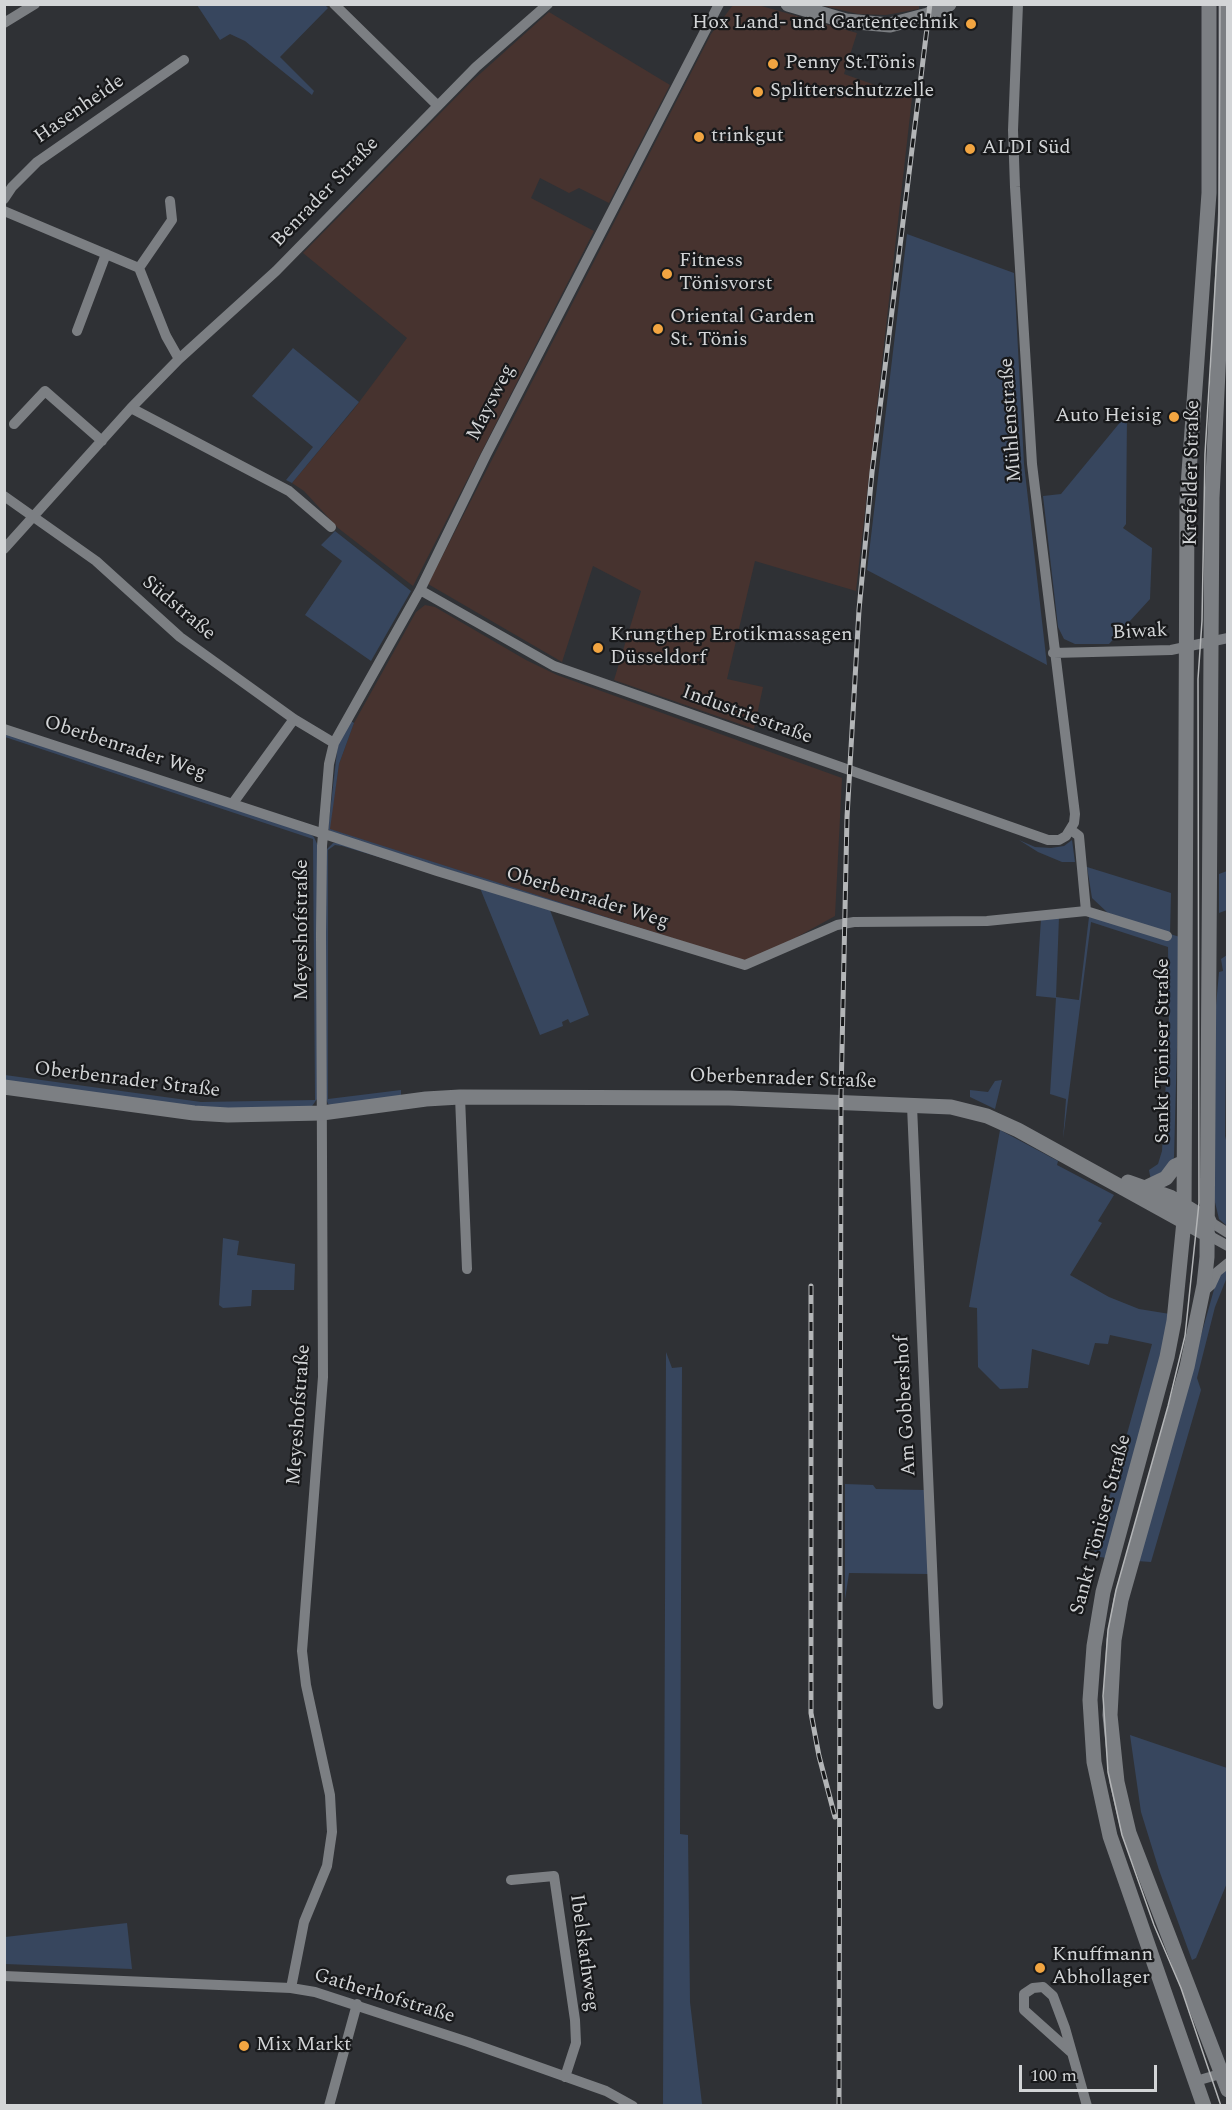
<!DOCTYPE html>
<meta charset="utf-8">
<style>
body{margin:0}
#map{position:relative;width:1232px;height:2110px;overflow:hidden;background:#2f3135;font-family:Spectral,serif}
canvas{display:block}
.frame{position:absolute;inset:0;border:6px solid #d3d5d7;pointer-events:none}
.scale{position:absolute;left:1019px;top:2065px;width:138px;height:27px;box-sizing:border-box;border:3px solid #d3d5d7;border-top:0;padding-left:8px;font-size:18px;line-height:21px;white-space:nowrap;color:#d3d5d7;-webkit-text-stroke:4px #18191b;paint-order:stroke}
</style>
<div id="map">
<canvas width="1232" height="2110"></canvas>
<div class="frame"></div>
<div class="scale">100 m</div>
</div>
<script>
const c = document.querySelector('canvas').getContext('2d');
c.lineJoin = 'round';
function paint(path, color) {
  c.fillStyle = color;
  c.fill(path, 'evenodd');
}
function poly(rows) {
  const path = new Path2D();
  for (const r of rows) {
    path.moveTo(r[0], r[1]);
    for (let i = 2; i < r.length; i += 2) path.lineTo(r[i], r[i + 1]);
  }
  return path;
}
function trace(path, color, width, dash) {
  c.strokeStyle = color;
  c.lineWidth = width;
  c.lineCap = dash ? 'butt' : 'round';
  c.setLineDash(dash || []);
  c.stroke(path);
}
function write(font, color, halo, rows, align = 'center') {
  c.font = font + ' Spectral,serif';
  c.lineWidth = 4.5;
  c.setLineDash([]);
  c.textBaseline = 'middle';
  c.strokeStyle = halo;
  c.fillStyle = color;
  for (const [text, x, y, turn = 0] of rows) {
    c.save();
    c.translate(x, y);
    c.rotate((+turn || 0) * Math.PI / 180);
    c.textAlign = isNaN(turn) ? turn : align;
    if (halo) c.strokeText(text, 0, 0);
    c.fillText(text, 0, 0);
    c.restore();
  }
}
paint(poly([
 [733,5,758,5,857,33,844,74,912,98,856,591,755,561,727,679,763,687,754,729,614,680,641,591,593,566,562,662,428,584,711,34],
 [820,5,919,5,919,9,886,15,858,14],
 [549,12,670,85,609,203,579,188,569,193,540,178,531,198,594,231,413,586,338,528,304,491,292,483,354,409,407,338,303,253,472,81],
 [425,605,435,607,526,660,557,675,842,778,835,916,750,963,329,829,339,764,354,723,416,612]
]), '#47332f');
paint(poly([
 [197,5,325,5,328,8,280,57,314,91,312,95,245,41,230,34,220,40],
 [907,234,1014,273,1024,464,1047,665,867,570],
 [293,348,359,402,292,483,286,480,313,447,252,396],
 [1127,414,1126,524,1123,528,1152,548,1150,599,1109,644,1075,644,1064,639,1058,627,1043,496,1061,494],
 [335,531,411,591,371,661,305,615,342,561,321,545],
 [351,721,354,723,339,764,330,829,750,963,333,834,328,829,338,743],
 [5,732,308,832,314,837,318,846,317,1099,310,1109,199,1109,5,1083,5,1075,201,1102,315,1100,313,839,5,737],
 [1019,840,1035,847,1051,848,1064,846,1072,840,1075,862,1062,862,1038,852],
 [333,843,343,843,435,874,342,846,335,845,328,850,328,1099,401,1090,401,1098,338,1107,328,1104,326,1099,326,850],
 [1087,867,1171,893,1170,934,1180,937,1174,1157,1170,1169,1151,1181,1149,1170,1158,1164,1162,1151,1169,1028,1168,947,1091,922,1063,1139,1066,1099,1050,1094,1056,998,1036,996,1041,919,1059,917,1056,997,1079,1000,1089,917,1109,914,1092,898],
 [1227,871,1227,910,1219,913,1219,874],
 [480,888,550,910,589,1015,570,1023,568,1019,562,1022,563,1026,540,1035],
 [1227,955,1225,1136,1228,1148,1227,1226,1219,1219,1213,1194,1214,1028,1219,972,1223,971,1221,959],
 [1002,1080,995,1109,970,1097,970,1090,988,1092,995,1081],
 [1000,1130,1058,1161,1057,1165,1114,1195,1098,1221,1102,1223,1070,1275,1109,1297,1139,1309,1170,1314,1162,1358,1107,1558,1093,1556,1152,1344,1110,1335,1108,1344,1095,1343,1089,1365,1032,1349,1028,1388,1000,1389,978,1367,977,1308,969,1307],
 [223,1238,239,1241,237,1255,295,1264,294,1290,252,1290,251,1306,223,1308,219,1305],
 [1227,1268,1227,1277,1215,1307,1197,1378,1201,1390,1151,1562,1137,1561,1217,1279],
 [666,1352,672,1368,682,1367,680,1834,688,1835,690,2002,702,2104,688,2106,663,2105],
 [845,1484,873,1485,876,1489,926,1490,929,1574,849,1573,845,1600],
 [1130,1735,1227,1768,1227,1883,1196,1958,1192,1960,1159,1870,1141,1812],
 [127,1923,132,1969,5,1964,5,1937]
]), '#37465e');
trace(poly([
 [334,4,437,105],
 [4,23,35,4],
 [4,199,12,187,37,162,184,60],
 [4,211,139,268,166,336,179,359],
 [139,268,172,220,170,201],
 [77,331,106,254],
 [131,408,289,491,331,527],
 [14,424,45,391,102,441],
 [4,496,96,561,180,637,294,719,334,743],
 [4,549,131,408,179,359,276,271,476,67,548,4],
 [420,590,554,666,1048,840,1059,840,1066,836,1074,823,1075,814,1032,464,1015,187,1013,130,1018,4],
 [1053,653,1171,650,1228,638],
 [4,729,437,871,745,965,837,925,854,922,987,921,1086,911,1167,936],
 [233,803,294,719],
 [1071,830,1079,836,1086,911],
 [460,1097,467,1269],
 [912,1106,938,1704],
 [1209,1221,1228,1233],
 [1208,1235,1228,1246],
 [1203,1292,1211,1285,1217,1272,1228,1263],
 [511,1880,554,1876,575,2020,576,2043,565,2077],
 [4,1976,291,1988,315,1992,468,2042,606,2091,633,2106],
 [291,1988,304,1922,327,1866,332,1832,330,1795,306,1685,302,1651,323,1377,321,934,322,846,329,764,334,743,420,590,486,455,719,4],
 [1072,2053,1024,2010,1024,1994,1033,1988,1043,1987,1053,1996,1065,2028,1087,2106],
 [1196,2081,1227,2072],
 [329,2106,357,2004]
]), '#7c7f83', 10);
trace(poly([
 [788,4,846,21,890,25,928,15,949,4],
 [1226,4,1226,202,1212,498,1207,1257,1204,1285,1187,1367,1121,1600,1114,1640,1110,1715,1117,1782,1129,1833,1228,2090],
 [4,1087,194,1113,228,1115,322,1113,426,1099,460,1097,729,1098,951,1107,987,1116,1018,1130,1208,1235],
 [1128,1182,1170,1197,1209,1221],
 [1145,1188,1166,1178,1175,1166,1184,1162],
 [1204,2106,1110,1836,1094,1762,1090,1700,1094,1646,1103,1592,1167,1357,1174,1321,1184,1221,1187,500,1209,193,1209,4]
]), '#7c7f83', 15);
trace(poly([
 [1220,4,1219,221,1205,454,1202,621,1198,679,1199,1203,1185,1336,1168,1406,1116,1590,1108,1630,1103,1696,1108,1772,1122,1835,1154,1925,1181,1988,1221,2106]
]), '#b3b5b7', 1.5);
const rail = poly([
 [811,1286,811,1713,819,1756,835,1817],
 [839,2106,841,1096,847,817,859,610,872,472,930,4]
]);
trace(rail, '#b3b5b7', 5);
trace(rail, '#18191b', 3, [9]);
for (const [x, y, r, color] of [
 [971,24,6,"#f2a541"],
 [773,64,6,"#f2a541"],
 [758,92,6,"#f2a541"],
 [699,137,6,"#f2a541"],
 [970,149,6,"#f2a541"],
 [667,274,6,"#f2a541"],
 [658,329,6,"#f2a541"],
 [1174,417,6,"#f2a541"],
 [598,648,6,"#f2a541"],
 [1040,1968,6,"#f2a541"],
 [244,2046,6,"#f2a541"]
]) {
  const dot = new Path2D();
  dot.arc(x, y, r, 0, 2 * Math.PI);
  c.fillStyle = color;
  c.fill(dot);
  trace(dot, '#18191b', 2);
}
write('20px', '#d3d5d7', '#18191b', [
 ["Hox Land- und Gartentechnik",959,24,"right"],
 ["Penny St.Tönis",785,64],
 ["Splitterschutzzelle",770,92],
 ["trinkgut",711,137],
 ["ALDI Süd",982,149],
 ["Fitness",679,262],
 ["Tönisvorst",679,285],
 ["Oriental Garden",670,318],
 ["St. Tönis",670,341],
 ["Auto Heisig",1162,417,"right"],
 ["Krungthep Erotikmassagen",610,636],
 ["Düsseldorf",610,659],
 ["Knuffmann",1052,1956],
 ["Abhollager",1052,1979],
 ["Mix Markt",256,2046]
], 'left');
write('20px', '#d3d5d7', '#18191b', [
 ["Hasenheide",80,110,-35],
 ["Benrader Straße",326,193,-46],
 ["Maysweg",492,403,-63],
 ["Mühlenstraße",1012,420,-94],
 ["Krefelder Straße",1193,473,-89],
 ["Südstraße",178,609,40],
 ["Biwak",1140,633,-3],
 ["Industriestraße",747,716,20],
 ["Oberbenrader Weg",125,749,18],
 ["Oberbenrader Weg",587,899,17],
 ["Meyeshofstraße",303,930,-90],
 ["Sankt Töniser Straße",1164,1051,-90],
 ["Oberbenrader Straße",783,1080,2],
 ["Oberbenrader Straße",127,1081,7],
 ["Am Gobbershof",907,1406,-93],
 ["Meyeshofstraße",300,1415,-86],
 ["Sankt Töniser Straße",1102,1525,-75],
 ["Ibelskathweg",583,1953,82],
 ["Gatherhofstraße",384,1997,17]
]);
</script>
